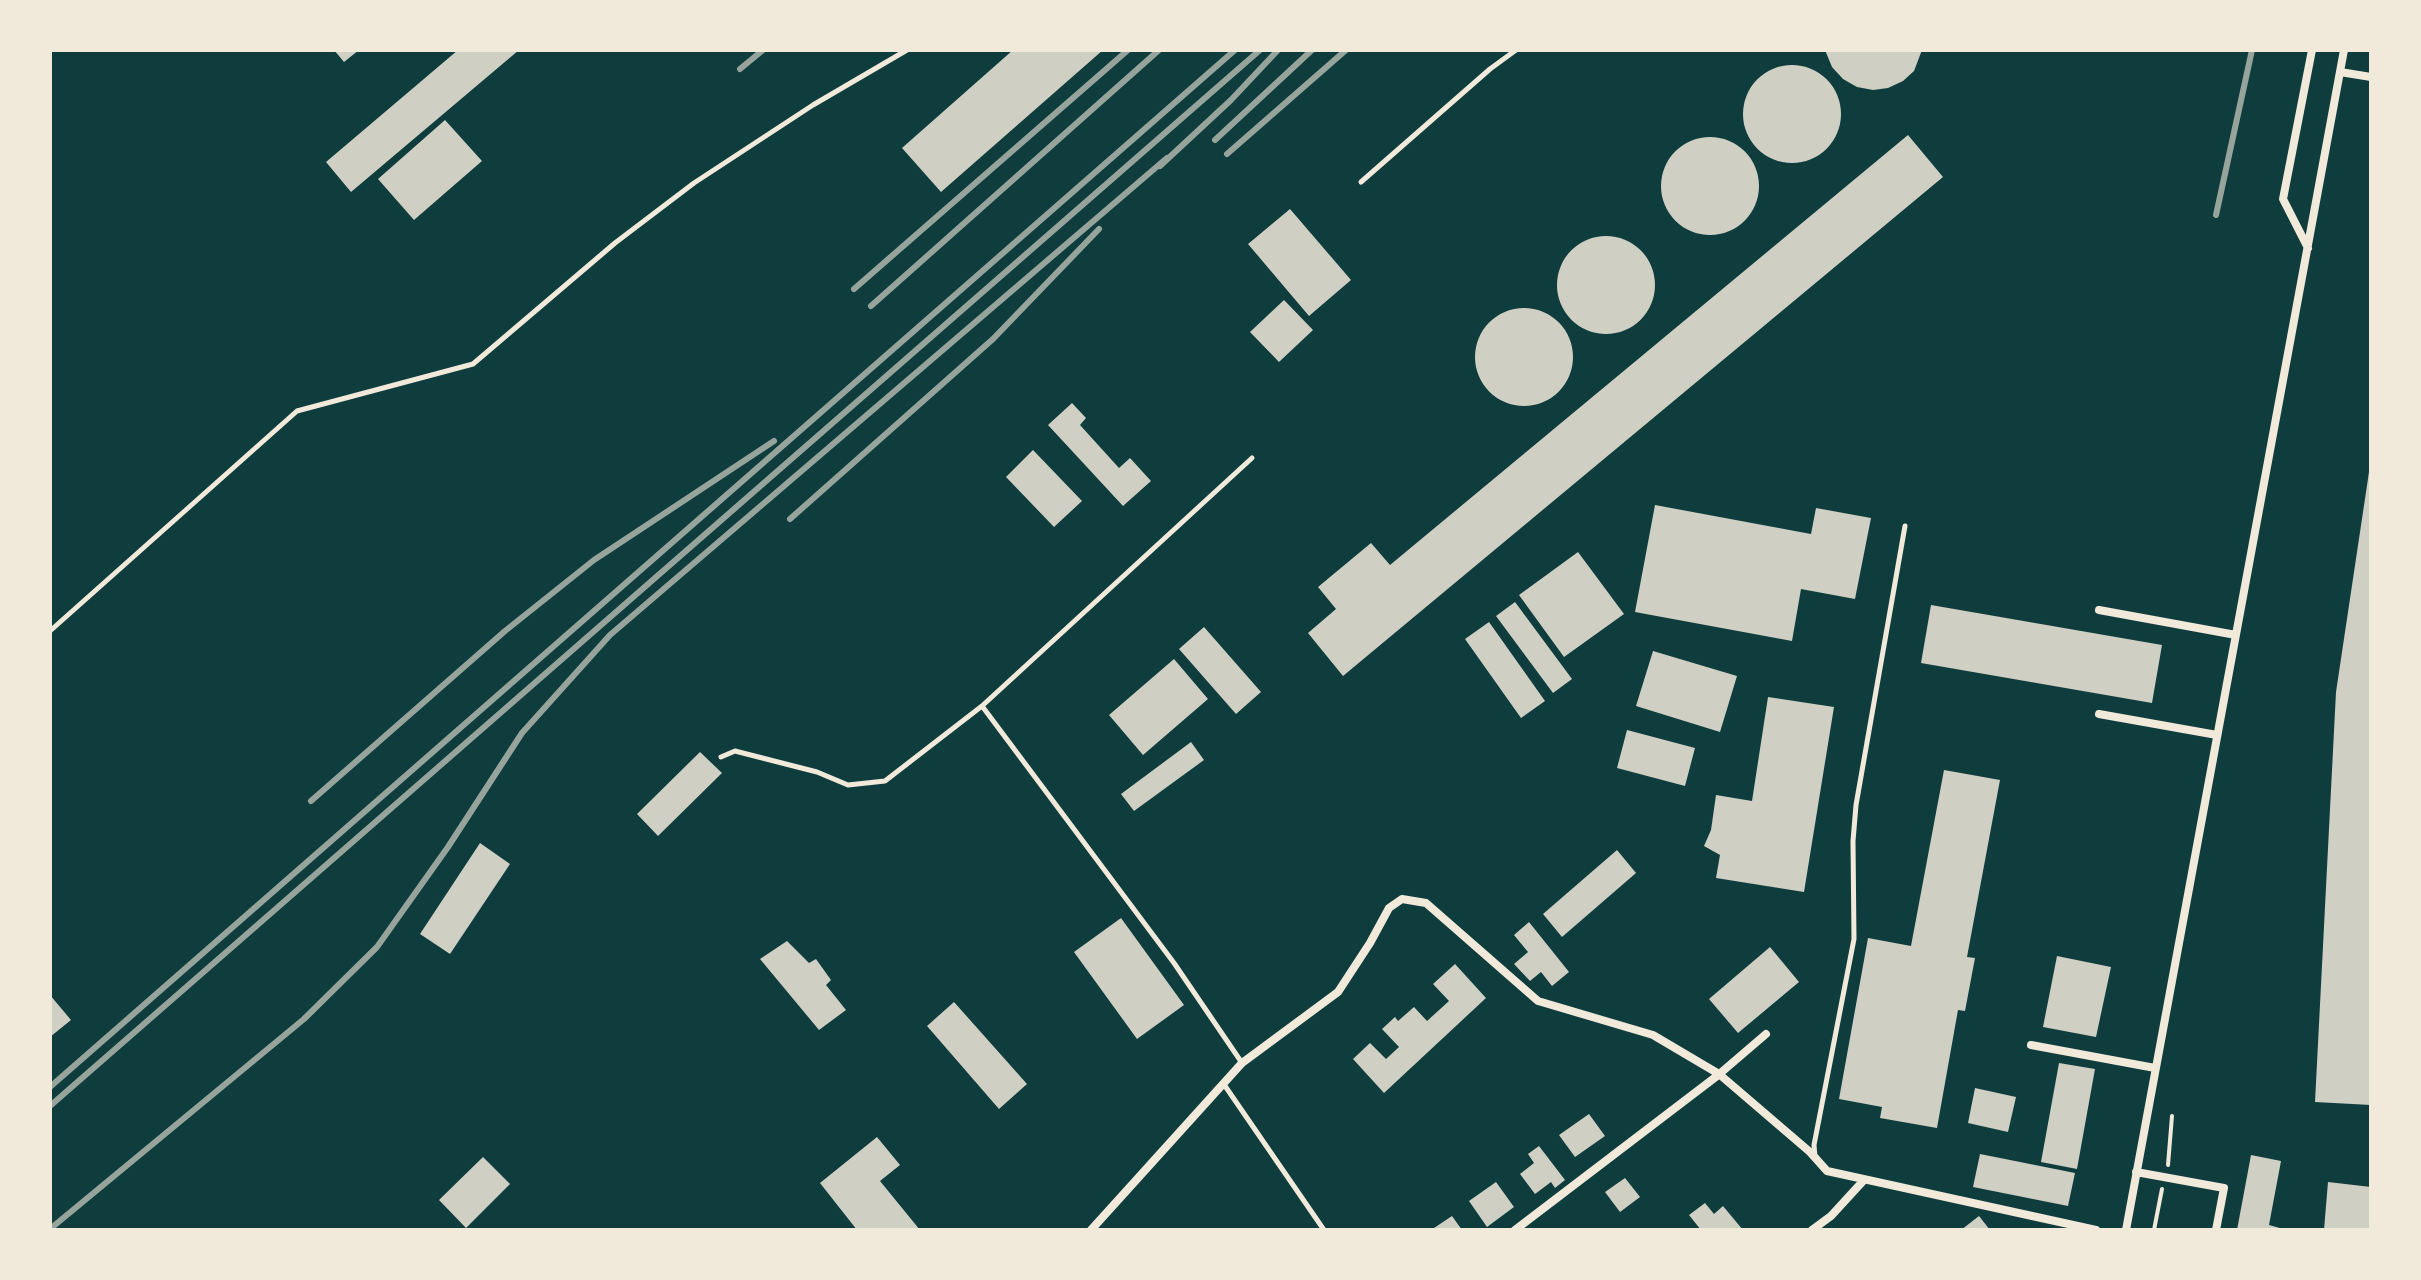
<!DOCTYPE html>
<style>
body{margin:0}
#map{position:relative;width:2421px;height:1280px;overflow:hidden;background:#0f3d3e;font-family:"DejaVu Sans",sans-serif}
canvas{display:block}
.frame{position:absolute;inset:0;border:52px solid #f1e9da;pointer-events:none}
</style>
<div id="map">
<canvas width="2421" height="1280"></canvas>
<div class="frame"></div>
</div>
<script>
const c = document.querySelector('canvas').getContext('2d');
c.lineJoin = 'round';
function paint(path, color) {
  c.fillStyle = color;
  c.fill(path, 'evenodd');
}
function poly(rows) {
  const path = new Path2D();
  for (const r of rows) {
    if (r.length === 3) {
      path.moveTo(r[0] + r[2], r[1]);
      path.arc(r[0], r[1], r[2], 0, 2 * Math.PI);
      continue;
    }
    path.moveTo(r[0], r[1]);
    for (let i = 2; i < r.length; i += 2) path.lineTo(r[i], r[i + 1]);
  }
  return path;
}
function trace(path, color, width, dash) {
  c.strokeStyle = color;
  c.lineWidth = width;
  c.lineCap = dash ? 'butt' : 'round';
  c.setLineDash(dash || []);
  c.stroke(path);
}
paint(poly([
 [334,50,359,50,344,62],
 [458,50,519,50,351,192,326,162],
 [1013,50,1103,50,941,192,902,148],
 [1825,50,1922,50,1914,71,1903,81,1888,88,1873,90,1857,87,1843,79,1832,67],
 [1792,114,49],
 [445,120,482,161,414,220,378,179],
 [1908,135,1943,177,1343,676,1308,633,1336,609,1318,587,1371,543,1390,565],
 [1710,186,49],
 [1290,209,1351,280,1309,316,1248,244],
 [1606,285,49],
 [1284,300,1313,330,1279,362,1250,332],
 [1524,357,49],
 [1072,403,1086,418,1080,425,1119,468,1130,458,1151,481,1123,506,1048,425],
 [1033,450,1082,501,1054,527,1006,477],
 [2369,472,2371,472,2371,1105,2315,1102,2336,692],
 [1655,505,1811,534,1816,508,1871,518,1855,599,1801,589,1792,641,1635,612],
 [1578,552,1624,614,1564,657,1519,595],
 [1515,602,1572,679,1553,693,1496,616],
 [1931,605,2162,645,2152,703,1921,663],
 [1489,622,1545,701,1521,718,1465,639],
 [1204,627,1261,692,1236,714,1179,649],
 [1653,651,1737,676,1720,732,1636,706],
 [1174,659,1208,699,1143,755,1109,715],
 [1768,697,1834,707,1804,892,1716,878,1720,855,1704,846,1711,830,1716,795,1752,801],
 [1627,730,1695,748,1685,786,1617,768],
 [1191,742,1204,760,1134,811,1121,794],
 [700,752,722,773,658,836,637,814],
 [1944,770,2000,780,1967,957,1975,958,1965,1011,1958,1010,1937,1128,1880,1118,1882,1107,1839,1099,1868,938,1911,946],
 [480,843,510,864,450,954,420,934],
 [1617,850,1636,873,1562,937,1543,914],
 [1121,918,1184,1005,1137,1039,1074,952],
 [1529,922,1569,972,1552,986,1541,972,1530,981,1514,964,1528,952,1514,935],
 [787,941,809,963,816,959,831,980,826,985,846,1010,819,1030,760,959],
 [1770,947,1799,982,1738,1033,1709,999],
 [2057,956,2111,967,2096,1037,2043,1027],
 [1455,964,1486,998,1384,1093,1353,1059,1370,1043,1386,1059,1399,1047,1382,1029,1395,1017,1398,1021,1414,1007,1427,1021,1449,1001,1433,984],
 [50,995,71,1020,50,1037],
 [954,1002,1027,1084,999,1109,927,1026],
 [2059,1063,2095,1069,2077,1169,2041,1162],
 [1975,1088,2016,1097,2008,1132,1968,1123],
 [1589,1114,1605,1136,1575,1157,1559,1135],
 [877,1137,900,1165,880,1181,920,1230,857,1230,820,1183],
 [1539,1146,1565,1180,1555,1188,1551,1182,1535,1194,1520,1174,1534,1163,1528,1154],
 [1980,1154,2075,1173,2068,1206,1973,1187],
 [2251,1155,2281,1161,2269,1225,2287,1230,2237,1230],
 [483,1157,510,1184,466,1228,439,1200],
 [1625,1178,1640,1197,1620,1212,1605,1192],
 [1496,1182,1514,1207,1487,1227,1469,1201],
 [2328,1182,2371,1187,2371,1230,2324,1230],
 [1705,1203,1714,1214,1723,1206,1743,1230,1701,1230,1689,1215],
 [1452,1216,1462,1230,1431,1230],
 [1979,1216,1990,1230,1961,1230]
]), '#cfcfc3');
trace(poly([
 [2168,1165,2172,1116],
 [2154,1230,2162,1189]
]), '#f1e9da', 4);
trace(poly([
 [1361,182,1490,69,1516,50],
 [50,631,297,411,473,364,615,243,694,183,813,105,907,50],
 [982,706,1252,458],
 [721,757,735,751,817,772,848,785,885,781,982,706,1174,963,1242,1063],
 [1223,1083,1324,1230],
 [1815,1157,1814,1145,1854,939,1853,841,1856,805,1905,526]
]), '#f1e9da', 5);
trace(poly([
 [2340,72,2371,77],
 [2308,248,2283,199,2312,50],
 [2099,610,2236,635],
 [2099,714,2217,735],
 [2031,1045,2155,1068],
 [2136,1172,2224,1188,2216,1230],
 [1091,1230,1242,1063,1338,992,1370,943,1389,908,1402,899,1426,903,1538,1001,1653,1035,1719,1074,1810,1152,1827,1171,2096,1230],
 [1515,1230,1717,1076,1766,1034],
 [1812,1230,1831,1216,1864,1180],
 [2126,1230,2344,50]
]), '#f1e9da', 8);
trace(poly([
 [740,69,763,50],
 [1215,140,1312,50],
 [1227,154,1346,50],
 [1160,166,1231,100,1278,50],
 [2216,215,2252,50],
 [854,289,1128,50],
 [871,306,1159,50],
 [790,519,993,339,1099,229],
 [311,801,505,631,594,560,774,441],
 [50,1087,1235,50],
 [50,1106,1260,50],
 [50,1229,304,1019,377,947,448,847,522,733,610,635,1167,158]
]), '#97a49c', 6);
</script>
